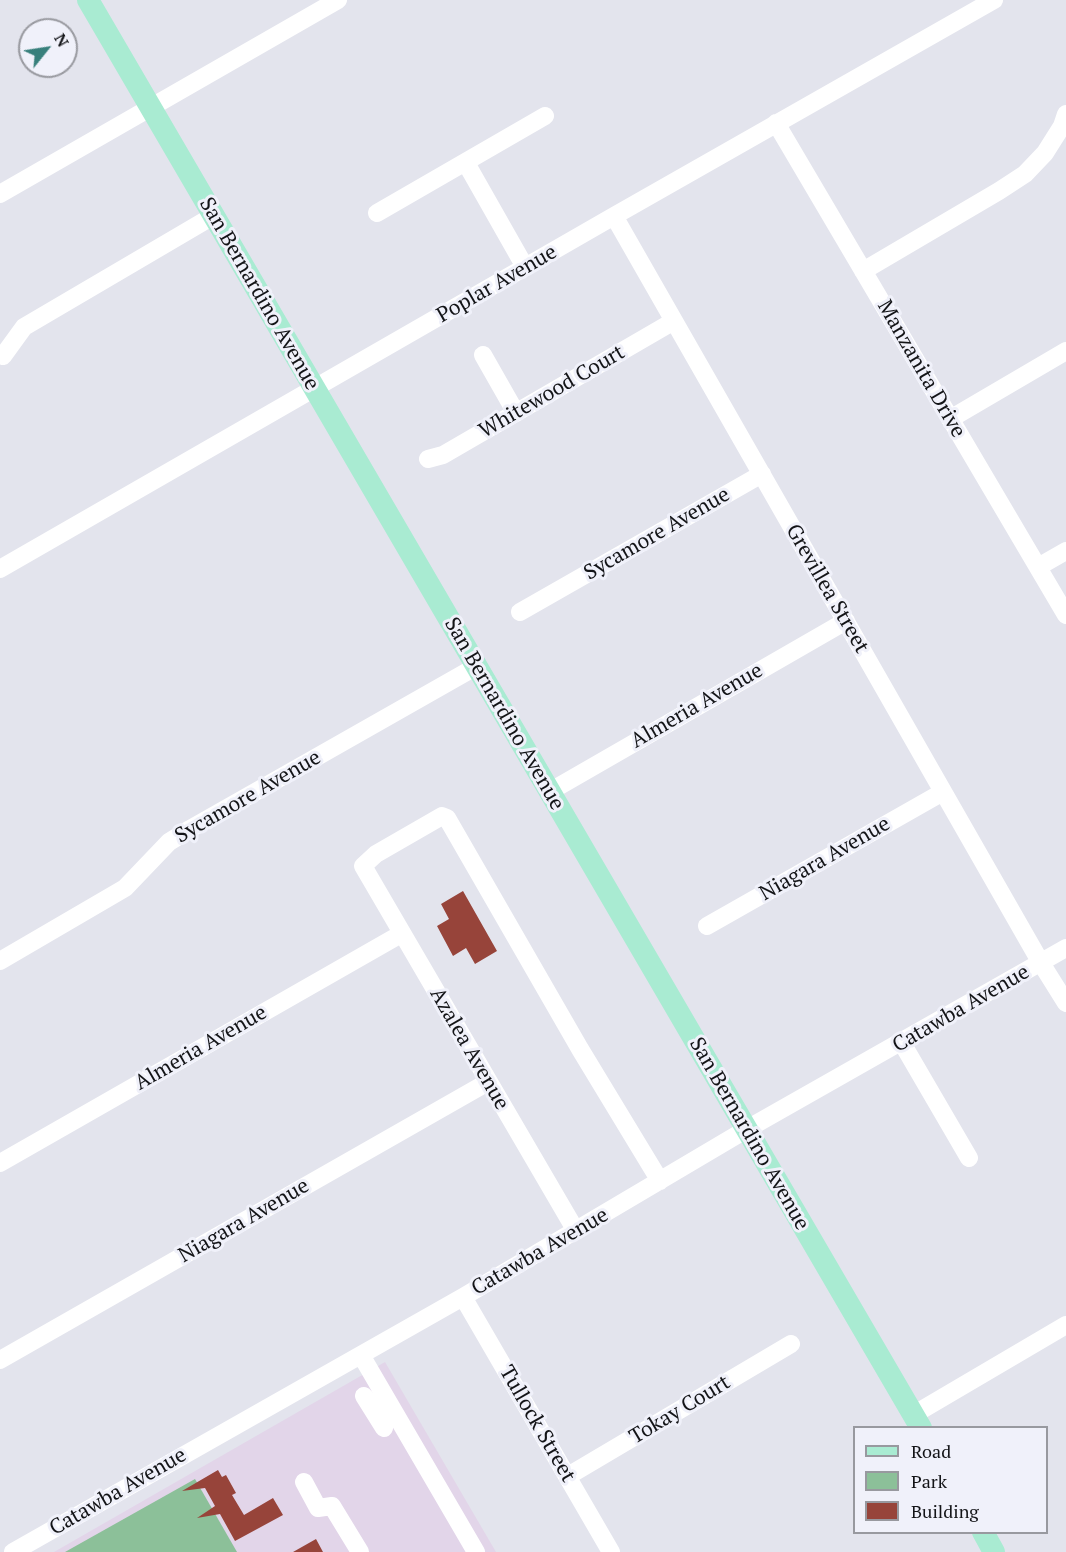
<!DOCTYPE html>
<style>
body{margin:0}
#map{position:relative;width:1066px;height:1552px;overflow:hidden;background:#e3e4ed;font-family:"PT Serif",serif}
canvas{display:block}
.legend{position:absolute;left:853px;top:1426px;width:195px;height:108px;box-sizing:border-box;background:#f0f1fa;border:2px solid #98999f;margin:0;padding:8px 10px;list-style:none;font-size:18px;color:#131417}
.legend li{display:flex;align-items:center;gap:12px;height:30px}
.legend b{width:30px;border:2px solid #98999f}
.north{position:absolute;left:18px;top:18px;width:60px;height:60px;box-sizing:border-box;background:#f0f1fa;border:2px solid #98999f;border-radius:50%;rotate:60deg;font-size:16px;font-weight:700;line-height:24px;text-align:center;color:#131417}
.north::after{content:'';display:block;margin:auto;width:21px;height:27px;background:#38807c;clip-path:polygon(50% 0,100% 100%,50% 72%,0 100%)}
</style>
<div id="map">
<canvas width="1066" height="1552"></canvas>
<ul class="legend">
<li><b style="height:8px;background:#a9ebd2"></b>Road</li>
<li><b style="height:16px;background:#8cc099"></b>Park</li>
<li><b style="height:16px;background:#97443a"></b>Building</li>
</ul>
<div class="north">N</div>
</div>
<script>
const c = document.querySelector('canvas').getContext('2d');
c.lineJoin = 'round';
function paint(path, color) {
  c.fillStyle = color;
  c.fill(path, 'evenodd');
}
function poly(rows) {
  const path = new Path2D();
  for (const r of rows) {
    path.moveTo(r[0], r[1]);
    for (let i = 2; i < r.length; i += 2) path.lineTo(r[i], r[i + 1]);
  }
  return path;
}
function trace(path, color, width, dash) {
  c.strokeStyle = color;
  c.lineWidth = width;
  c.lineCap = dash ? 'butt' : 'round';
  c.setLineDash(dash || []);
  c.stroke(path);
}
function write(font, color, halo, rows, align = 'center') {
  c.font = font + ' "PT Serif",serif';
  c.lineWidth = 6;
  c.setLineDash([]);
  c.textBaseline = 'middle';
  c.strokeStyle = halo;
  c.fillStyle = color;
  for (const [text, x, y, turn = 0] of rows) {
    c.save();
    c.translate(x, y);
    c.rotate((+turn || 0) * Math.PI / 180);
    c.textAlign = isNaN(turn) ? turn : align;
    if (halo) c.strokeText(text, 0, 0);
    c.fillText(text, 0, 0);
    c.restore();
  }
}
paint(poly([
 [385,1362,496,1552,54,1552]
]), '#e2d5e9');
paint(poly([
 [195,1479,237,1552,65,1552]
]), '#8cc099');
paint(poly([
 [463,891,497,951,475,964,466,948,453,956,437,926,449,919,441,904],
 [218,1470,222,1477,226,1475,236,1493,232,1495,244,1515,273,1498,283,1515,235,1541,220,1514,197,1518,215,1506,205,1488,182,1491],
 [316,1539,323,1552,293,1552]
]), '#97443a');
trace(poly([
 [776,123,1066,615],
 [466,163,525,267],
 [0,194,338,0],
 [377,213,545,116],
 [614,216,1041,963,1066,1003],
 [863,271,999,191,1025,174,1045,153,1062,126,1066,114],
 [483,355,516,413],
 [3,356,24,327,213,216],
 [950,419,1066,351],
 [428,459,443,455,674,321],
 [1038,567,1066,551],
 [0,569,614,216,994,0],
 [520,612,762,474],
 [549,792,846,621],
 [707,926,943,792],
 [0,961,125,888,169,842,190,829,477,666],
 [902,1043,969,1158],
 [0,1163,401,934],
 [576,1231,363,866,376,854,442,816,447,818,580,1049,660,1181],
 [463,1297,611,1552],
 [361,1355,476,1552],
 [0,1360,488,1082],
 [364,1396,384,1428],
 [913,1415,1066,1325],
 [568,1476,791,1344],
 [304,1482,318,1508,332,1506,360,1552],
 [13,1552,463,1297,747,1129,1066,948]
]), '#fff', 18);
trace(poly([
 [88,0,921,1428],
 [983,1532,994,1552]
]), '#a9ebd2', 22);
write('21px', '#131417', '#f0f1fa', [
 ["Poplar Avenue",497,284,-30],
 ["San Bernardino Avenue",259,294,60],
 ["Manzanita Drive",921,369,60],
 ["Whitewood Court",552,392,-30],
 ["Sycamore Avenue",657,534,-30],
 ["Grevillea Street",827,589,60],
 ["Almeria Avenue",697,706,-30],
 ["San Bernardino Avenue",504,714,60],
 ["Sycamore Avenue",248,797,-30],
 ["Niagara Avenue",825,859,-30],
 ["Catawba Avenue",961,1009,-30],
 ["Almeria Avenue",201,1048,-30],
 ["Azalea Avenue",469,1049,60],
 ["San Bernardino Avenue",749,1134,60],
 ["Niagara Avenue",244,1221,-30],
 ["Catawba Avenue",540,1252,-30],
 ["Tokay Court",680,1410,-31],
 ["Tullock Street",537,1424,60],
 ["Catawba Avenue",118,1492,-30]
]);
</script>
